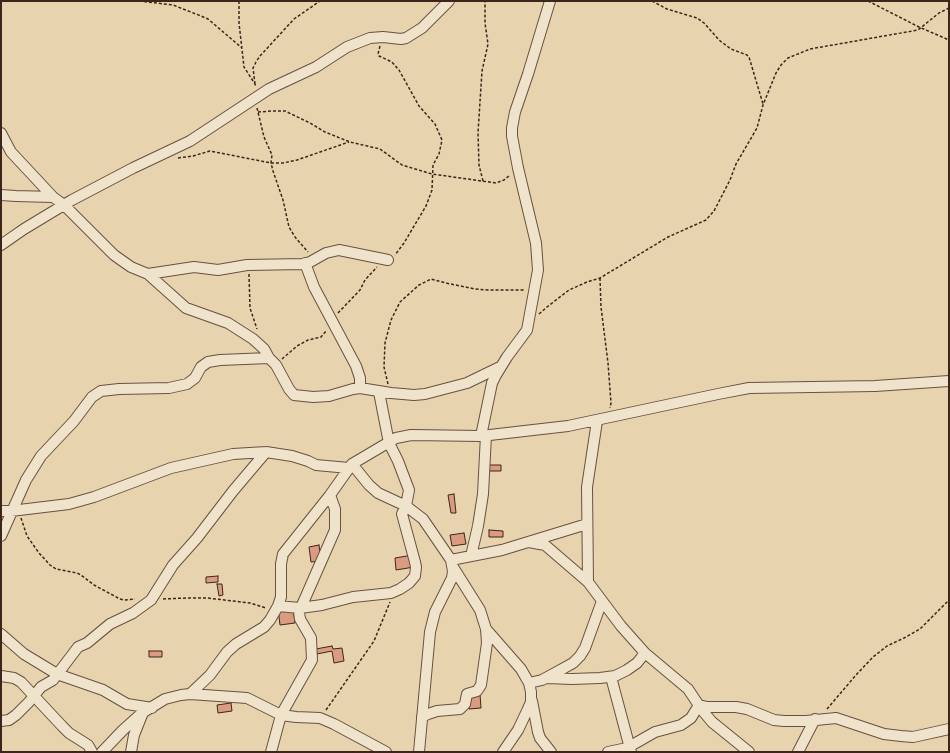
<!DOCTYPE html>
<style>
body{margin:0}
#map{position:relative;width:950px;height:753px;overflow:hidden;background:#e7d4af;font-family:"Old Standard TT",serif}
canvas{display:block}
.frame{position:absolute;inset:0;border:2px solid #3e251b;pointer-events:none}
</style>
<div id="map">
<canvas width="950" height="753"></canvas>
<div class="frame"></div>
</div>
<script>
const c = document.querySelector('canvas').getContext('2d');
c.lineJoin = 'round';
function paint(path, color) {
  c.fillStyle = color;
  c.fill(path, 'evenodd');
}
function poly(rows) {
  const path = new Path2D();
  for (const r of rows) {
    path.moveTo(r[0], r[1]);
    for (let i = 2; i < r.length; i += 2) path.lineTo(r[i], r[i + 1]);
  }
  return path;
}
function trace(path, color, width, dash) {
  c.strokeStyle = color;
  c.lineWidth = width;
  c.lineCap = dash ? 'butt' : 'round';
  c.setLineDash(dash || []);
  c.stroke(path);
}
const building = poly([
 [487,465,501,465,501,471,488,471,487,465],
 [454,494,456,513,451,513,448,495,454,494],
 [489,530,503,531,503,537,489,537,489,530],
 [464,533,466,544,452,546,450,535,464,533],
 [319,545,321,561,311,562,309,547,319,545],
 [413,555,414,567,396,570,395,558,413,555],
 [218,576,218,582,206,583,206,577,218,576],
 [217,584,222,584,223,595,219,596,217,584],
 [293,608,295,623,280,625,278,609,293,608],
 [332,646,333,649,342,648,344,661,334,663,332,651,317,654,316,649,332,646],
 [149,651,162,651,162,657,149,657,149,651],
 [480,694,481,708,469,709,468,695,480,694],
 [231,703,232,711,218,713,217,705,231,703]
]);
paint(building, '#da9b81');
trace(building, '#3e251b', 1);
const street = poly([
 [1,133,11,152,53,197,64,205,114,255,131,267,148,274,194,267,218,270,247,265,303,264,310,262,326,253,339,250,388,260],
 [1,195,16,196,53,197],
 [1,245,24,229,72,200,133,168,190,141,269,89,316,67,347,47,370,38,383,37,401,39,406,38,422,28,449,1],
 [305,263,314,287,356,366,360,378,360,388],
 [148,274,186,308,228,323,253,339,264,349,269,358,276,365,289,389,294,395,313,397,329,396,353,389,360,388,391,393,414,395,425,394,467,383,500,367],
 [481,436,492,383,496,375,507,357,527,330,538,270,536,243,518,168,512,136,512,128,515,112,528,74,550,1],
 [352,464,369,485,378,493,406,506,423,519,451,560,453,571,452,578,435,612,430,632,419,752],
 [1,511,11,511,69,504,94,497,171,468,233,454,266,452,292,456,308,461,316,465,349,468],
 [1,536,26,480,41,456,74,421,92,397,101,391,119,389,169,388,187,384,195,378,201,367,208,362,220,360,269,358],
 [529,542,545,545,588,582,621,626,645,653,688,689,702,710,712,722,749,752],
 [471,556,478,526,483,494,486,435],
 [451,560,502,550,587,524],
 [588,582,587,487,597,421],
 [278,606,300,608,322,605,353,597,391,593,400,589,409,583,415,576,416,567,415,562,402,514,406,506,409,490,398,461,389,443,379,392],
 [486,629,521,669,529,683,531,692,531,702,527,711,518,730,503,752],
 [1,634,24,654,57,674,103,690,127,704,152,708],
 [1,676,14,678,21,682,62,726,69,733,88,745,92,752],
 [611,677,631,752],
 [547,678,572,679,600,678,615,676,627,670,637,663,645,653],
 [529,683,542,680,555,673,573,663,580,656,585,648,602,601],
 [190,694,210,675,227,652,236,644,264,627,270,620,278,606,281,597,281,564,283,554,330,495,352,464,396,438,411,435,481,436,568,426,718,394,749,388,875,386,949,381],
 [532,701,538,732,540,738,551,752],
 [422,717,428,714,437,711,460,709,465,704,467,694,477,691,481,685,487,643,486,629,480,610,453,567],
 [1,721,9,720,16,715,29,702,41,687,53,680,78,647,87,643,110,624,133,613,151,600,173,565,197,538,233,491,266,452],
 [102,752,123,730,142,713,165,699,181,695,190,694,247,698,281,715,296,717,320,718,334,724,386,752],
 [131,752,134,735,142,715],
 [271,752,281,715,312,660,311,638,300,619,299,612,335,530,335,509,330,495],
 [608,752,627,748,655,732,681,725,691,718,699,705,707,707,736,707,747,709,774,720,784,721,806,721,836,718,884,734,901,736,913,737,949,729],
 [798,752,815,719]
]);
trace(street, '#685140', 12);
trace(poly([
 [139,1,173,5,201,16,208,19,242,48],
 [239,1,239,23,244,67,255,84,256,87],
 [652,1,667,9,697,18,704,23,719,40,731,49,747,55,749,57,763,104],
 [868,1,919,27,949,40],
 [380,46,378,54,379,56,392,62,399,70,419,106,435,124,442,140,439,154,433,165,432,190,426,206,404,243,395,255],
 [255,84,253,68,256,62,260,56,294,19,320,1],
 [257,108,264,137,272,155,271,163,273,171,283,200,289,227,295,237,308,252],
 [258,112,272,111,285,111,310,123,325,132,350,142,380,149,402,165,432,174,496,183,504,180,510,175],
 [178,158,193,156,210,151,271,163,283,163,297,160,349,142],
 [483,181,479,165,478,133,482,71,488,44,485,23,485,1],
 [249,274,250,308,257,329],
 [600,278,601,307,608,363,611,403,610,408],
 [338,313,360,290,365,280,377,267],
 [539,314,547,307,569,290,587,282,600,278,668,237,706,220,714,211,730,180,736,164,757,128,763,105,776,73,781,65,788,58,810,49,918,30,939,13,949,8],
 [282,359,297,346,308,340,321,337,326,331],
 [388,384,384,367,385,343,391,320,400,302,419,285,431,279,446,283,475,289,488,290,525,290],
 [21,518,27,536,39,553,50,565,56,569,77,573,81,575,94,585,120,599,124,600,135,599],
 [163,599,186,598,207,598,250,603,266,608],
 [827,709,856,675,873,657,887,646,904,638,920,629,949,600],
 [326,710,374,641,390,602]
]), '#3e251b', 1.5, [3, 2]);
trace(street, '#efe3cb', 10);
</script>
